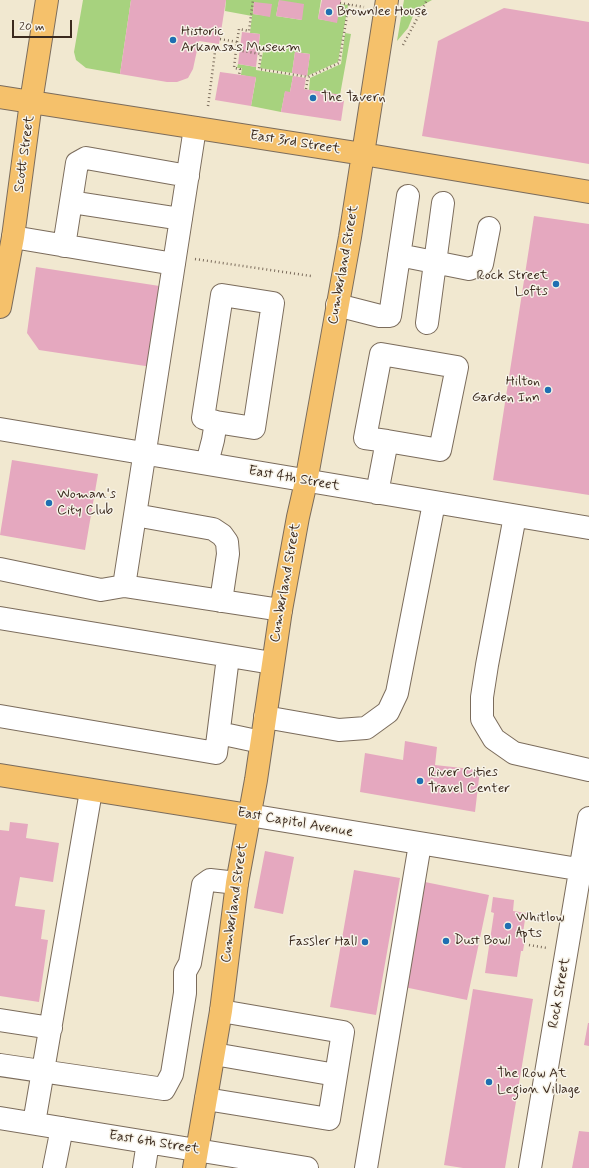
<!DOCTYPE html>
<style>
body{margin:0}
#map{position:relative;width:589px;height:1168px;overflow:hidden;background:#f1e8d0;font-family:Mynerve,sans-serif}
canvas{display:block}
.scale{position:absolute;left:12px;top:20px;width:60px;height:18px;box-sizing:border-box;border:2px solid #3b2a1e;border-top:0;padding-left:5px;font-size:12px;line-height:14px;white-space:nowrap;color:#3b2a1e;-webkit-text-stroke:3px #f7f3e8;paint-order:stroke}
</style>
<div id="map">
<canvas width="589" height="1168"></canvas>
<div class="scale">20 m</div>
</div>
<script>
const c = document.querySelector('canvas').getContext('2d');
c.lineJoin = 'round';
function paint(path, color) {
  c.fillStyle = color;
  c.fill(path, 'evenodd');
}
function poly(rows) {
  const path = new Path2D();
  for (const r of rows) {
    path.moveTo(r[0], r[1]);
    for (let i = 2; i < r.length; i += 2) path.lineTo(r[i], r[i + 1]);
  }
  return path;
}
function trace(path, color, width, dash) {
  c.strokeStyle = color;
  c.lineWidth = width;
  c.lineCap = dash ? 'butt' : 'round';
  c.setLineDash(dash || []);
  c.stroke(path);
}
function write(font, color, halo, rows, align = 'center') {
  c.font = font + ' Mynerve,sans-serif';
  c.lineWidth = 3;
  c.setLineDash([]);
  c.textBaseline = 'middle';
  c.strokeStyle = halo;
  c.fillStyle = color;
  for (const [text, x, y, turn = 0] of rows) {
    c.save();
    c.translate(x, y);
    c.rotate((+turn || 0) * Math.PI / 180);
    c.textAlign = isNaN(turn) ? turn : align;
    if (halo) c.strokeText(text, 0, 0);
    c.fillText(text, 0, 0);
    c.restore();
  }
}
paint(poly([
 [83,0,131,0,120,74,86,68,76,60,74,52],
 [226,0,321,0,318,19,336,22,340,4,348,5,338,62,307,76,310,54,295,52,292,73,260,68,263,52,258,52,260,34,250,33,252,16,225,11],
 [279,1,302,20,276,16],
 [254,2,270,16,253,14],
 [404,0,432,0,416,9,408,28,397,41],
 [345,33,351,34,340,95,309,90,310,78,341,64],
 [238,64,256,67,256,70,293,76,290,92,285,92,281,112,251,106,256,78,241,75,242,68,237,68]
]), '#a7d27e');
paint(poly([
 [131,0,226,0,219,44,199,41,193,69,188,78,177,82,167,82,120,74],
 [279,0,304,4,302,20,276,16],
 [322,0,341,0,337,23,318,19],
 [254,2,272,4,270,17,253,14],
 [504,8,589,22,589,164,422,136,438,41],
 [242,32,260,34,256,67,238,64],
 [295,52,310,54,307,76,292,73],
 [220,72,256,77,251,106,215,100],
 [293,76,306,78,304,89,342,95,341,100,344,101,341,121,281,112,285,91,290,92],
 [534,216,589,224,589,495,493,480],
 [36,267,166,287,152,367,39,350,27,333],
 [12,460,98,474,85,550,0,535],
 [405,741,437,747,435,765,480,770,475,812,360,792,365,753,403,760],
 [10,822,28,824,26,838,59,843,53,882,20,877,15,906,45,910,41,939,48,940,39,1002,0,996,0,830,9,831],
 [265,851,294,857,283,914,254,908],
 [354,870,400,878,376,1015,330,1007],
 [425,882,489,895,467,1000,404,987],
 [493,897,514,900,513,911,526,913,522,939,525,939,523,951,521,951,517,977,485,973,494,913,491,912],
 [473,989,533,999,505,1168,463,1168,444,1165],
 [588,1023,589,1023,589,1046,584,1045],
 [579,1131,589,1132,589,1168,572,1168]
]), '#e5a8bf');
const minor = poly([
 [71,202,181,219],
 [13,237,174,264],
 [64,246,77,163,86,158,188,176],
 [399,255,469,269,482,264,489,228],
 [337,305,380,316,390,316,408,196],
 [427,323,443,203],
 [0,429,589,528],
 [207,463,213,440,216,422,254,428,273,303,222,295,203,418,216,422],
 [377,493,387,441,365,438,381,354,457,367,440,450,387,441],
 [135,515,213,529,222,535,227,542,228,554,221,601],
 [515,516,487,665,482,697,482,719,494,739,514,753,589,770],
 [0,569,101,590,124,586,281,610],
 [124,586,195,128],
 [0,618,272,663],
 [0,716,216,753,228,657],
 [265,717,339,730,366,728,388,712,397,693,434,503],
 [219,733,261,742],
 [249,815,589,871],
 [0,1020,51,1028],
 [214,1054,336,1075],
 [0,1065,164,1089,172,1074,185,993,185,972,190,963,203,885,210,880,237,883],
 [206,1099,329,1119,343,1032,221,1011],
 [0,1118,307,1168],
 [34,1123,91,791],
 [54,1168,62,1128],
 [144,1168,148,1142],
 [366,1168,420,844],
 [530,1168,589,818]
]);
const major = poly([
 [0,97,363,154,589,192],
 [0,307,13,237,31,102,47,0],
 [0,775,249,815],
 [194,1168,221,1011,237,883,256,780,281,610,298,517,306,482,350,237,387,0]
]);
trace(minor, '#7b6c5c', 24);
trace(major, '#7b6c5c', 24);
trace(poly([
 [340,3,364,7],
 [220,39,237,42,236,50,261,54,259,69,308,77,339,63,349,4],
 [237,42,239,29,249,31,253,0],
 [403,45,427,0],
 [236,50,234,68,240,69,239,75],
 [306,89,308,77],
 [208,106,216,44],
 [195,259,311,276],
 [529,945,547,948]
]), '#7b6c5c', 2.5, [1, 3]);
trace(minor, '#fff', 22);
trace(major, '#f5c16b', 22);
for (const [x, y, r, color] of [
 [329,12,4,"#1f6fb2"],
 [173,40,4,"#1f6fb2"],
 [313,98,4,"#1f6fb2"],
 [556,284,4,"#1f6fb2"],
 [548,390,4,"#1f6fb2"],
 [49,503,4,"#1f6fb2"],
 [420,781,4,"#1f6fb2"],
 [508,926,4,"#1f6fb2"],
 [446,941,4,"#1f6fb2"],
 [365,942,4,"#1f6fb2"],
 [489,1082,4,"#1f6fb2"]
]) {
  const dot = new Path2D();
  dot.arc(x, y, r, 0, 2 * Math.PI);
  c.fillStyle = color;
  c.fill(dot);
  trace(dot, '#f7f3e8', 1.5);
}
write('14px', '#3b2a1e', '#f7f3e8', [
 ["Brownlee House",337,12],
 ["Historic",181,32],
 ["Arkansas Museum",181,48],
 ["The Tavern",321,98],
 ["Rock Street",548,276,"right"],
 ["Lofts",548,292,"right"],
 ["Hilton",540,382,"right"],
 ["Garden Inn",540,398,"right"],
 ["Woman's",57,495],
 ["City Club",57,511],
 ["River Cities",428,773],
 ["Travel Center",428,789],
 ["Whitlow",516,918],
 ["Apts",516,934],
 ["Dust Bowl",454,941],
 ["Fassler Hall",357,942,"right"],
 ["The Row At",497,1074],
 ["Legion Village",497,1090]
], 'left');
write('14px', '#3b2a1e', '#f7f3e8', [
 ["East 3rd Street",295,143,9],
 ["Scott Street",25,154,-82],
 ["Cumberland Street",344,265,-80],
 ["East 4th Street",294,479,10],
 ["Cumberland Street",286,583,-80],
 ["East Capitol Avenue",295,823,10],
 ["Cumberland Street",235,903,-82],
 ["Rock Street",560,993,-80],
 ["East 6th Street",154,1143,9]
]);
</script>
